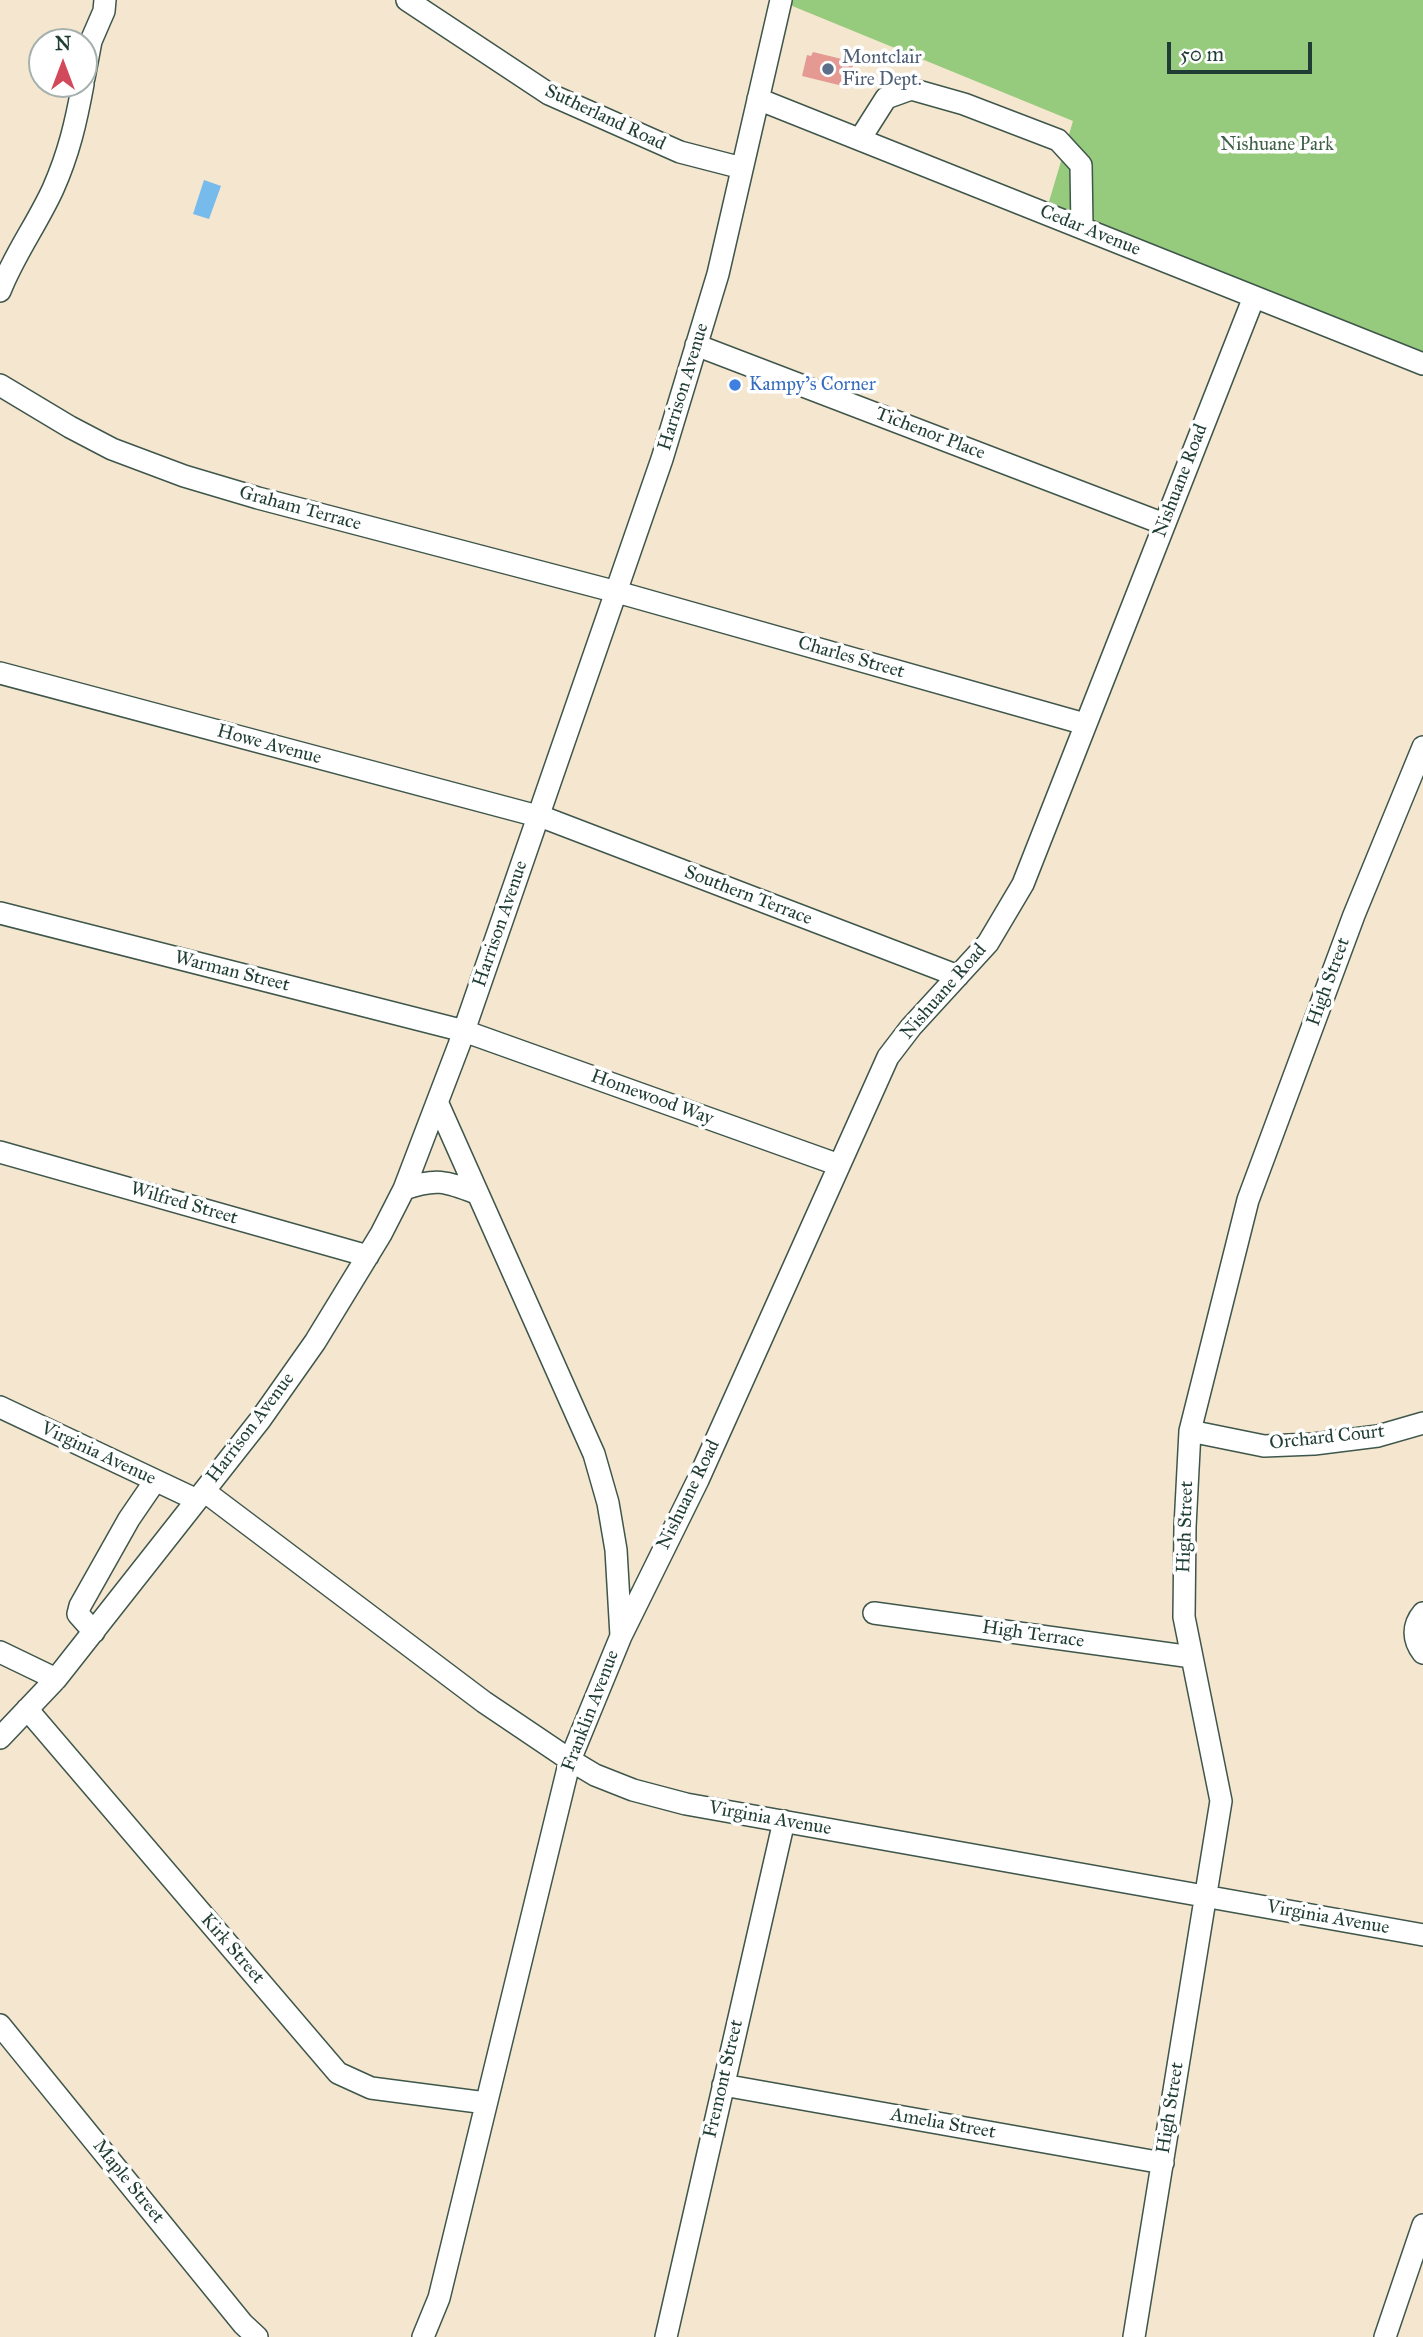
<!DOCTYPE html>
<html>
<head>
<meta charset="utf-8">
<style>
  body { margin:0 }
  #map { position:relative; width:1423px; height:2337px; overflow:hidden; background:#f4e6cf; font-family:"IM FELL Great Primer",serif }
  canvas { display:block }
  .north { position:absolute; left:28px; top:28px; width:70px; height:70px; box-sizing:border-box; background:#fff; border:2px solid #a5b1ae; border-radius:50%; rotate:0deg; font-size:19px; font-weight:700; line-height:28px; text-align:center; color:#1f3d34 }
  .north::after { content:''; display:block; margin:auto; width:24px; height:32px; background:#d1495b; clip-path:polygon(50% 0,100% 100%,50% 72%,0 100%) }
  .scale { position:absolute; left:1167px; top:42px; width:145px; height:32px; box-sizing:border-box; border:4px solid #1f3d34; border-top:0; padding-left:9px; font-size:21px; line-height:24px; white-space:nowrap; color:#1f3d34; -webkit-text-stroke:5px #fff; paint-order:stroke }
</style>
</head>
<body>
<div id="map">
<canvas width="1423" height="2337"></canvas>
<div class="north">N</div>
<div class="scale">50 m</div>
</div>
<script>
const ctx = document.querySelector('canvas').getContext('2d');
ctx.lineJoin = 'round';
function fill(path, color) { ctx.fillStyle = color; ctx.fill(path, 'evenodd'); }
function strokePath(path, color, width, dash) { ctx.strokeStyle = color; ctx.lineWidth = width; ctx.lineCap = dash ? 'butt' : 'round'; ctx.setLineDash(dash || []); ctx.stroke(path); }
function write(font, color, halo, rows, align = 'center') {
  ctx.font = font + ' "IM FELL Great Primer",serif'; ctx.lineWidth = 7; ctx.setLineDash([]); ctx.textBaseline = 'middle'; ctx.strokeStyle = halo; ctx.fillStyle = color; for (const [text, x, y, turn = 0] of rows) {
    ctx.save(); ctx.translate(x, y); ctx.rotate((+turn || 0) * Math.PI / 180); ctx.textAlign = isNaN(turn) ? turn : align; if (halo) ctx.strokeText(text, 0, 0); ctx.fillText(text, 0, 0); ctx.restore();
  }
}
fill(new Path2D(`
  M 786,0 L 1423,0 L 1423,361 L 1048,205 L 1073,121 L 785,3 Z`), '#96ca7c');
fill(new Path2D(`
  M 204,180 L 221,186 L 209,219 L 193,214 Z`), '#76bbec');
fill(new Path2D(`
  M 813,52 L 854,62 L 847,87 L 802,76 L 807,55 L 811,56 Z`), '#e49992');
const minor = new Path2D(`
  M 407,0 L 549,94 L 680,152 L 742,168
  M 84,78 L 91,41 L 104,11 L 105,0
  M 758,99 L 1423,364
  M 860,139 L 886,98 L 911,89 L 964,104 L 1058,140 L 1081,165 L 1082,228
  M 0,291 C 14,255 37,224 53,189 C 69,153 76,122 83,84
  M 696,345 L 1164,524
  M 0,385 L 70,427 L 112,449 L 184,476 L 258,498 L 617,592 L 1085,724
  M 0,673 L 545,818 L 958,976
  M 0,913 L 464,1031 L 839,1165
  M 0,1152 L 368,1256
  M 404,1189 C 436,1178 445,1181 476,1193
  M 0,1407 L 197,1500
  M 1190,1431 L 1264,1446 L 1314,1444 L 1378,1436 L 1423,1423
  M 204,1491 L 484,1702 L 570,1760 L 595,1775 L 633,1790 L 686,1804 L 1423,1935
  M 874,1613 L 1192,1657
  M 1423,1613 C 1412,1626 1413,1640 1423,1653
  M 94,1632 L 78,1614 L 80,1606 L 129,1519 L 155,1481
  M 621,1636 L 698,1480 L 888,1057 L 911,1027 L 988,943 L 1023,884 L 1254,297
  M 0,1652 L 56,1679
  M 27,1709 L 338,2073 L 371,2088 L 486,2103
  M 0,1738 L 56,1679 L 260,1420 L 315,1342 L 381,1234 L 404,1189 L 459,1045 L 662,459 L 718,274 L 781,0
  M 0,2025 L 243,2324 L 257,2337
  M 723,2085 L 1163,2163
  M 423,2337 L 439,2298 L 570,1760 L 621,1636 L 616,1550 L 608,1503 L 594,1454 L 438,1104
  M 666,2337 L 784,1821
  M 1134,2337 L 1221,1801 L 1184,1617 L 1185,1527 L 1190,1431 L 1248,1200 L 1354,915 L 1423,747
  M 1385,2337 L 1423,2225`);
strokePath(minor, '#3f564b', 24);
strokePath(minor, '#fff', 21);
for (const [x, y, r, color] of [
  [828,69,7,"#5c6f8a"],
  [735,385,7,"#3f7fe0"]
]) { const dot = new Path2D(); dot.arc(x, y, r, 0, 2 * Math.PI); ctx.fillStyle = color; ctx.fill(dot); strokePath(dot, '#fff', 2.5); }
write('19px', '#4e5e75', '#fff', [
  ["Montclair",842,58],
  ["Fire Dept.",842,80]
], 'left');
write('19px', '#1f3d34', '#fff', [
  ["Sutherland Road",605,118,25],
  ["Cedar Avenue",1090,231,22],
  ["Harrison Avenue",684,387,-73],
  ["Tichenor Place",930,434,21],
  ["Nishuane Road",1181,481,-69],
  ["Graham Terrace",300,509,15],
  ["Charles Street",851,658,16],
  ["Howe Avenue",269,745,15],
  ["Southern Terrace",748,896,21],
  ["Harrison Avenue",501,924,-71],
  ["Warman Street",232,972,14],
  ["High Street",1329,982,-70],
  ["Nishuane Road",944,992,-49],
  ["Homewood Way",652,1098,20],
  ["Wilfred Street",184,1204,16],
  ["Harrison Avenue",251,1428,-53],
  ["Orchard Court",1327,1438,-6],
  ["Virginia Avenue",98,1454,25],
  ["Nishuane Road",689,1495,-64],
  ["High Street",1186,1527,-88],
  ["High Terrace",1033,1635,8],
  ["Franklin Avenue",591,1711,-69],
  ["Virginia Avenue",770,1819,10],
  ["Virginia Avenue",1328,1918,10],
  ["Kirk Street",232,1949,49],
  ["Fremont Street",724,2079,-77],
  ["High Street",1171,2108,-81],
  ["Amelia Street",943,2124,10],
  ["Maple Street",128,2182,51]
]);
write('19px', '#3d6046', '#fff', [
  ["Nishuane Park",1277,145]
]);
write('19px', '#366cbe', '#fff', [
  ["Kampy's Corner",749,385]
], 'left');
</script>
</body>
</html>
